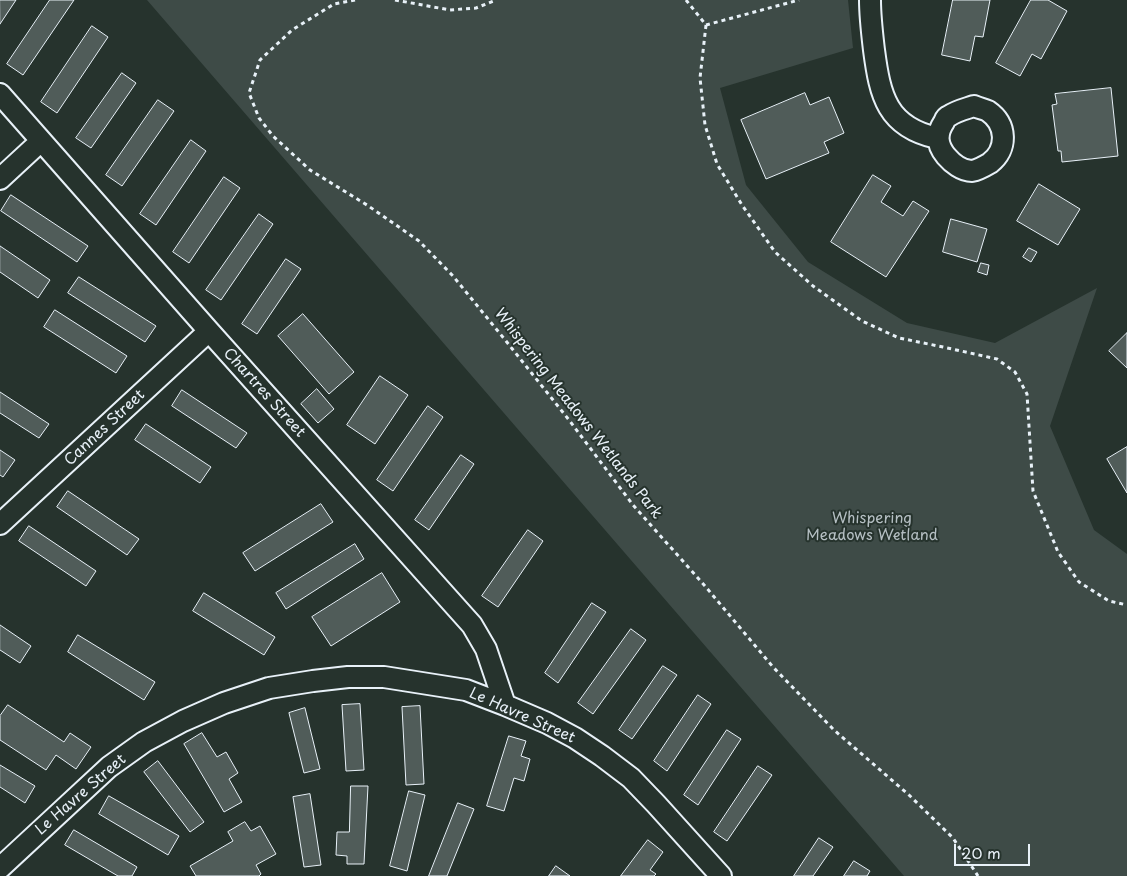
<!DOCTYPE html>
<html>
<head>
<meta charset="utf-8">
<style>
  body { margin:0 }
  #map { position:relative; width:1127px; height:876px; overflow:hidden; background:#26332d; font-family:"Playpen Sans",sans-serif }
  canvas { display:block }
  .scale { position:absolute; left:954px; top:844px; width:76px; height:22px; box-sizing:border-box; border:2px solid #e8f1f8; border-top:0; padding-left:6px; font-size:15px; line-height:18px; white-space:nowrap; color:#e8f1f8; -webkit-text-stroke:4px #26332d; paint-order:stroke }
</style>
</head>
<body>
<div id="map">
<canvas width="1127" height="876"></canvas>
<div class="scale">20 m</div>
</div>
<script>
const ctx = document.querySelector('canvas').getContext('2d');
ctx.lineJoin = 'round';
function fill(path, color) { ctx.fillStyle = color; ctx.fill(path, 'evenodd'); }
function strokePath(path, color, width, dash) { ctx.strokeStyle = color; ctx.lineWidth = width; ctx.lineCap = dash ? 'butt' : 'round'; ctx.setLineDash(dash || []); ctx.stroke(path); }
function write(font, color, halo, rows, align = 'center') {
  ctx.font = font + ' "Playpen Sans",sans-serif'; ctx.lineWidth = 4; ctx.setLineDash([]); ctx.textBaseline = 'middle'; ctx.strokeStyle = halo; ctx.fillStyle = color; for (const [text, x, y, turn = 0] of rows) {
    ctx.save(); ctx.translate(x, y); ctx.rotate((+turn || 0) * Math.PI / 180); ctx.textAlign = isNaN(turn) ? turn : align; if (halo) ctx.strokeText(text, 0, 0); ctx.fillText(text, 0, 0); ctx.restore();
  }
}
fill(new Path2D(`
  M 147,0 L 848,0 L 853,48 L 720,88 L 746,185 L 808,262 L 907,323 L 995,343 L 1097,288 L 1050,426 L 1094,530 L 1127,554 L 1127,876 L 904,876 Z`), '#3e4b47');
const building = new Path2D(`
  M 0,0 L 16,0 L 0,24 Z
  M 50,0 L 74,0 L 23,75 L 7,64 Z
  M 953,0 L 990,0 L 983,37 L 975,36 L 970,61 L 942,55 Z
  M 1031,0 L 1048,0 L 1067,11 L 1041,59 L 1032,54 L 1020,76 L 996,63 Z
  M 92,26 L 108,37 L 57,113 L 41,102 Z
  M 122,73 L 136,83 L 91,148 L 76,138 Z
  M 1111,88 L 1118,156 L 1062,162 L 1061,151 L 1058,151 L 1052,105 L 1057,104 L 1055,94 Z
  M 805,93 L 810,105 L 829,97 L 844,133 L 824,142 L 829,153 L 766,179 L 741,120 Z
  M 158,100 L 174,111 L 122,186 L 106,175 Z
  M 191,140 L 206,151 L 156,225 L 140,214 Z
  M 873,175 L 891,186 L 881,202 L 903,216 L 913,201 L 929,211 L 886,277 L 831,242 Z
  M 224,177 L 240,188 L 189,263 L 173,252 Z
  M 1039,184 L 1080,209 L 1058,245 L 1017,221 Z
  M 11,195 L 88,246 L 77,262 L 1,211 Z
  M 259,214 L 273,224 L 221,300 L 206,290 Z
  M 951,219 L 987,229 L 977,262 L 943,252 Z
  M 0,246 L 50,280 L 38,298 L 0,272 Z
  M 1029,248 L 1037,252 L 1031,262 L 1023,257 Z
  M 286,259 L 301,269 L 257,334 L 242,324 Z
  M 981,263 L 989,265 L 987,275 L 978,272 Z
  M 79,277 L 156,326 L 145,342 L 68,293 Z
  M 55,310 L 127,356 L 116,373 L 44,327 Z
  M 303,314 L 354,372 L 329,394 L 278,336 Z
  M 1127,333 L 1127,368 L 1109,351 Z
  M 380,376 L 408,395 L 375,444 L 347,425 Z
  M 317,389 L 334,409 L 318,423 L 301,404 Z
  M 182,390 L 247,433 L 236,448 L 172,406 Z
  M 0,392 L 49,424 L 39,438 L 0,413 Z
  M 428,406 L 443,417 L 393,491 L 377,480 Z
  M 146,424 L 211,467 L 200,483 L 135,440 Z
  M 1127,447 L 1127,493 L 1107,459 Z
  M 0,450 L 15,460 L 3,477 L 0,475 Z
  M 461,455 L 474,464 L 429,530 L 415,520 Z
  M 68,491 L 139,539 L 127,555 L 57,507 Z
  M 321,504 L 333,522 L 255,571 L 243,553 Z
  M 29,526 L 96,571 L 86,586 L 19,541 Z
  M 528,530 L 543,541 L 498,607 L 482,596 Z
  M 355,544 L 364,559 L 286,609 L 276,593 Z
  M 382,573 L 400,602 L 331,646 L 312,617 Z
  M 204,593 L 275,637 L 264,655 L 193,611 Z
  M 592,603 L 606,612 L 558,683 L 545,673 Z
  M 0,625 L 31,646 L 20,663 L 0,650 Z
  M 631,629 L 646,640 L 593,714 L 578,703 Z
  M 78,635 L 155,682 L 144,700 L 68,652 Z
  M 663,666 L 677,675 L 632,739 L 619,730 Z
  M 698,695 L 711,704 L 667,771 L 654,761 Z
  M 360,704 L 364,770 L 346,771 L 342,705 Z
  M 8,705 L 64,742 L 70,733 L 91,747 L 76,769 L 56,755 L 46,770 L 0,740 L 0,716 Z
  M 420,706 L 424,784 L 406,785 L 402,707 Z
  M 305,708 L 320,769 L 304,773 L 289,713 Z
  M 727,730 L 741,739 L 698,805 L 684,795 Z
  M 202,733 L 217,757 L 226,752 L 238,773 L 229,779 L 242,802 L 224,812 L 184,744 Z
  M 509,736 L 526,741 L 521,756 L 530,759 L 524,781 L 514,778 L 504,811 L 487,806 Z
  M 158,761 L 204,822 L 190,832 L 144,772 Z
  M 0,765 L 35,786 L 25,803 L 0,787 Z
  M 758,766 L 772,775 L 727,841 L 714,832 Z
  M 351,786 L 368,786 L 364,864 L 347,864 L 347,856 L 336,855 L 337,832 L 349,832 Z
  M 409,791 L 425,795 L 407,871 L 390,866 Z
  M 310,794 L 321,865 L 304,867 L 293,797 Z
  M 109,796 L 179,836 L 168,855 L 99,814 Z
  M 458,803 L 474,809 L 447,876 L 429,876 Z
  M 245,822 L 251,831 L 260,826 L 276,854 L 256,865 L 261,874 L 259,876 L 196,876 L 190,866 L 233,841 L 228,832 Z
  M 74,830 L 137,867 L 132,876 L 118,876 L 65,845 Z
  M 819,838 L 833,847 L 813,876 L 794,876 Z
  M 648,840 L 663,852 L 650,870 L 656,874 L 654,876 L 621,876 Z
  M 854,861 L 870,871 L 867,876 L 844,876 Z
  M 556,866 L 570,876 L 549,876 Z`);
fill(building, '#505c59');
strokePath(building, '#e8f1f8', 1);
const minor = new Path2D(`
  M 870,0 C 870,17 872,33 874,50 C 880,96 887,127 937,138
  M 0,94 L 209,331 L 472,625 L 486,649 L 505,705
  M 974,106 C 978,108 984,109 988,111 C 1007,124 1008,149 990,163 C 985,166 978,170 972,171 C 962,171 952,163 946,156 C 937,145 936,134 944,122 C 945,119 946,117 949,116 C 956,111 965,109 974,106 Z
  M 0,179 L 41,141
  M 0,524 L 209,331
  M 0,868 L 109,767 L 144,742 L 183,721 L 224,703 L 269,688 L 313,681 L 348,677 L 384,677 L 466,690 L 505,705 L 547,723 L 575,738 L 602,756 L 631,778 L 656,804 L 721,876`);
strokePath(minor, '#e8f1f8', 24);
strokePath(new Path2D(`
  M 355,0 L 334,4 L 292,30 L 260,60 L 249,93 L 259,118 L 273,136 L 310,170 L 367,205 L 419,241 L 453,276 L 506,341 L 569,420 L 633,505 L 705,586 L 773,667 L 834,730 L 909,795 L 953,838 L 978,876
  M 395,0 L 450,10 L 476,8 L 496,0
  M 686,0 L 706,25 L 700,78 L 705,125 L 717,164 L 742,205 L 775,252 L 813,286 L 862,321 L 899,338 L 943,347 L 997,359 L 1015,372 L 1027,394 L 1033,491 L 1058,552 L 1079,582 L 1109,601 L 1127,605
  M 706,25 L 799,0`), '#e8f1f8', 3, [4, 4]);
strokePath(minor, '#26332d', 20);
write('15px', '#e8f1f8', '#26332d', [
  ["Chartres Street",264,393,48],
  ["Whispering Meadows Wetlands Park",578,414,52],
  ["Cannes Street",105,428,-43],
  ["Le Havre Street",522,716,24],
  ["Le Havre Street",81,795,-41]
]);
write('15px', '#b5bfc3', '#26332d', [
  ["Whispering",872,519],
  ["Meadows Wetland",872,536]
]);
</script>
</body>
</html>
